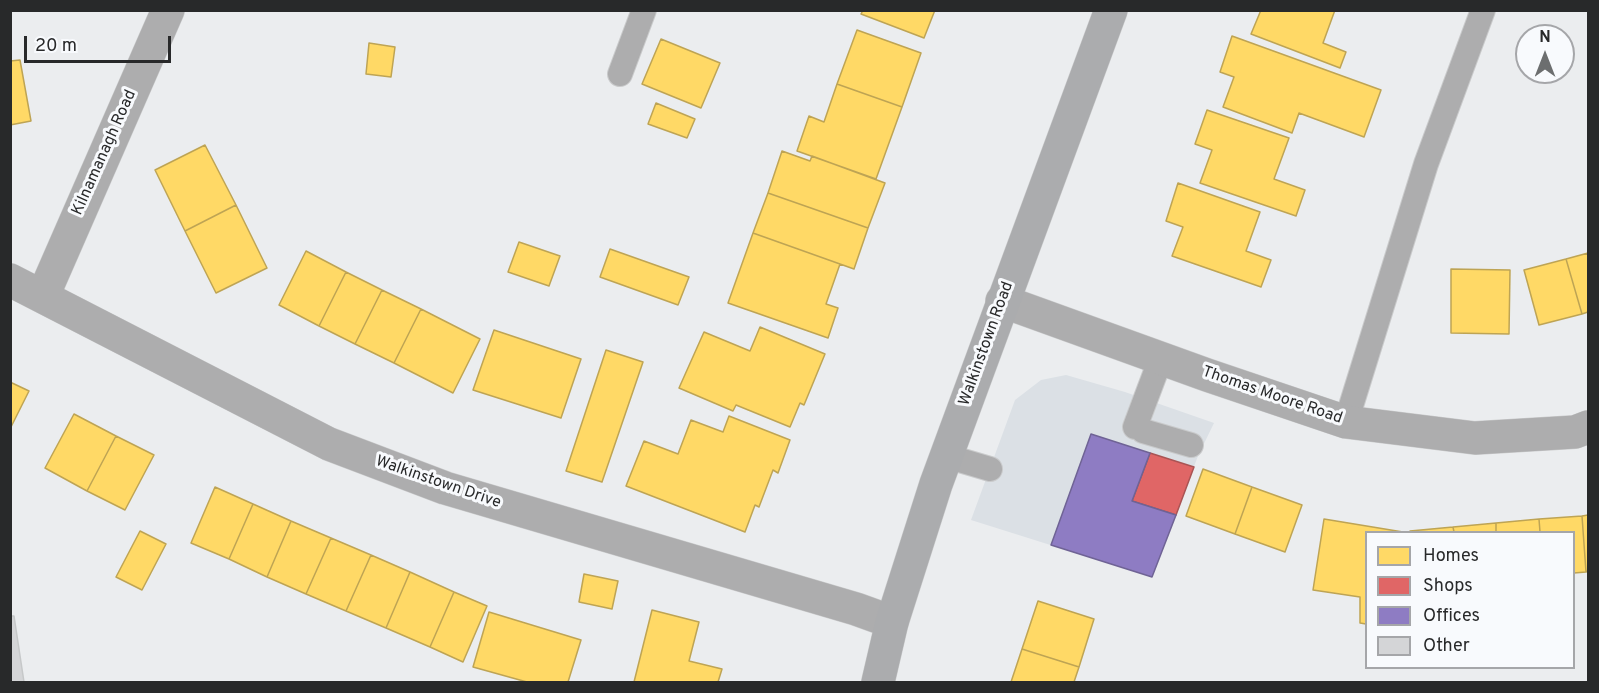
<!DOCTYPE html>
<html>
<head>
<meta charset="utf-8">
<style>
  body { margin:0 }
  #map { position:relative; width:1599px; height:693px; overflow:hidden; background:#ebedef; font-family:Overpass,sans-serif }
  canvas { display:block }
  .frame { position:absolute; inset:0; border:12px solid #28292a; pointer-events:none }
  .legend { position:absolute; left:1365px; top:531px; width:210px; height:138px; box-sizing:border-box; background:#f8fafd; border:2px solid #a5a6a9; margin:0; padding:8px 10px; list-style:none; font-size:18px; color:#28292a }
  .legend li { display:flex; align-items:center; gap:12px; height:30px }
  .legend b { width:30px; border:2px solid #a5a6a9 }
  .north { position:absolute; left:1515px; top:24px; width:60px; height:60px; box-sizing:border-box; background:#f8fafd; border:2px solid #a5a6a9; border-radius:50%; rotate:0deg; font-size:16px; font-weight:700; line-height:24px; text-align:center; color:#28292a }
  .north::after { content:''; display:block; margin:auto; width:21px; height:27px; background:#6c6e6f; clip-path:polygon(50% 0,100% 100%,50% 72%,0 100%) }
  .scale { position:absolute; left:24px; top:36px; width:147px; height:27px; box-sizing:border-box; border:3px solid #28292a; border-top:0; padding-left:8px; font-size:18px; line-height:21px; white-space:nowrap; color:#28292a; -webkit-text-stroke:4px #f8fafd; paint-order:stroke }
</style>
</head>
<body>
<div id="map">
<canvas width="1599" height="693"></canvas>
<div class="frame"></div>
<ul class="legend">
<li><b style="height:16px;background:#ffd966"></b>Homes</li>
<li><b style="height:16px;background:#e06666"></b>Shops</li>
<li><b style="height:16px;background:#8e7cc3"></b>Offices</li>
<li><b style="height:16px;background:#d4d5d7"></b>Other</li>
</ul>
<div class="north">N</div>
<div class="scale">20 m</div>
</div>
<script>
const ctx = document.querySelector('canvas').getContext('2d');
ctx.lineJoin = 'round';
function fill(path, color) { ctx.fillStyle = color; ctx.fill(path, 'evenodd'); }
function strokePath(path, color, width, dash) { ctx.strokeStyle = color; ctx.lineWidth = width; ctx.lineCap = dash ? 'butt' : 'round'; ctx.setLineDash(dash || []); ctx.stroke(path); }
function write(font, color, halo, rows, align = 'center') {
  ctx.font = font + ' Overpass,sans-serif'; ctx.lineWidth = 6; ctx.setLineDash([]); ctx.textBaseline = 'middle'; ctx.strokeStyle = halo; ctx.fillStyle = color; for (const [text, x, y, turn = 0] of rows) {
    ctx.save(); ctx.translate(x, y); ctx.rotate((+turn || 0) * Math.PI / 180); ctx.textAlign = isNaN(turn) ? turn : align; if (halo) ctx.strokeText(text, 0, 0); ctx.fillText(text, 0, 0); ctx.restore();
  }
}
fill(new Path2D(`
  M 1066,375 L 1125,392 L 1214,423 L 1198,456 L 1152,577 L 971,520 L 1015,400 L 1041,380 Z`), '#dbe0e5');
const homes = new Path2D(`
  M 863,10 L 935,10 L 924,38 L 861,14 Z
  M 1261,10 L 1335,10 L 1323,43 L 1346,52 L 1340,68 L 1251,34 Z
  M 857,30 L 921,53 L 902,107 L 837,84 Z
  M 1232,36 L 1381,90 L 1364,137 L 1299,113 L 1292,133 L 1223,107 L 1234,77 L 1220,72 Z
  M 661,39 L 720,63 L 701,108 L 642,84 Z
  M 369,43 L 395,47 L 391,77 L 366,74 Z
  M 20,60 L 31,121 L 10,125 L 10,61 Z
  M 837,84 L 902,107 L 876,179 L 797,151 L 809,116 L 824,122 Z
  M 656,103 L 695,119 L 687,138 L 648,124 Z
  M 1207,110 L 1289,138 L 1274,179 L 1305,190 L 1296,216 L 1200,183 L 1212,150 L 1195,144 Z
  M 205,145 L 236,205 L 185,231 L 155,170 Z
  M 782,151 L 810,161 L 812,156 L 885,183 L 868,228 L 768,193 Z
  M 1178,183 L 1260,212 L 1246,251 L 1271,260 L 1261,287 L 1172,256 L 1183,227 L 1166,221 Z
  M 768,193 L 868,228 L 854,269 L 753,233 Z
  M 236,205 L 267,268 L 216,293 L 185,231 Z
  M 753,233 L 840,264 L 826,304 L 838,308 L 828,338 L 728,303 Z
  M 519,242 L 560,256 L 549,286 L 508,272 Z
  M 610,249 L 689,277 L 678,305 L 600,277 Z
  M 306,251 L 346,272 L 319,326 L 279,305 Z
  M 1588,253 L 1588,312 L 1582,314 L 1566,259 Z
  M 1566,259 L 1582,314 L 1539,325 L 1524,270 Z
  M 1451,269 L 1510,270 L 1509,334 L 1451,333 Z
  M 346,272 L 382,290 L 355,344 L 319,326 Z
  M 382,290 L 421,309 L 394,363 L 355,344 Z
  M 421,309 L 480,339 L 453,393 L 394,363 Z
  M 760,327 L 825,354 L 804,405 L 800,403 L 790,427 L 736,405 L 733,411 L 679,388 L 704,332 L 750,351 Z
  M 494,330 L 581,359 L 561,418 L 473,390 Z
  M 606,350 L 643,362 L 602,482 L 566,471 Z
  M 10,382 L 29,391 L 10,429 Z
  M 74,414 L 116,436 L 87,491 L 45,468 Z
  M 729,416 L 790,440 L 778,473 L 773,470 L 759,507 L 755,505 L 745,532 L 626,486 L 644,441 L 678,454 L 691,420 L 723,432 Z
  M 116,436 L 154,455 L 125,510 L 87,491 Z
  M 1203,469 L 1252,487 L 1235,534 L 1186,516 Z
  M 215,487 L 253,504 L 229,559 L 191,543 Z
  M 1252,487 L 1302,505 L 1285,552 L 1235,534 Z
  M 253,504 L 291,521 L 267,577 L 229,559 Z
  M 1588,515 L 1588,571 L 1586,572 L 1582,516 Z
  M 1582,516 L 1586,572 L 1574,573 L 1574,532 L 1540,532 L 1539,519 Z
  M 1324,519 L 1403,532 L 1366,532 L 1366,624 L 1360,623 L 1360,597 L 1313,590 Z
  M 1539,519 L 1540,532 L 1496,532 L 1496,523 Z
  M 291,521 L 331,538 L 306,594 L 267,577 Z
  M 1496,523 L 1496,532 L 1454,532 L 1453,527 Z
  M 1453,527 L 1454,532 L 1410,532 L 1410,531 Z
  M 140,531 L 166,544 L 142,590 L 116,577 Z
  M 331,538 L 371,555 L 346,611 L 306,594 Z
  M 371,555 L 410,572 L 386,628 L 346,611 Z
  M 410,572 L 454,592 L 430,647 L 386,628 Z
  M 584,574 L 618,581 L 612,609 L 579,602 Z
  M 454,592 L 487,606 L 463,662 L 430,647 Z
  M 1038,601 L 1094,619 L 1079,667 L 1022,649 Z
  M 652,610 L 699,622 L 689,661 L 722,669 L 718,682 L 634,682 Z
  M 489,612 L 581,640 L 568,682 L 527,682 L 473,667 Z
  M 1022,649 L 1079,667 L 1074,682 L 1011,682 Z`);
fill(homes, '#ffd966');
strokePath(homes, '#bea454', 1.5);
const shops = new Path2D(`
  M 1150,453 L 1194,467 L 1176,515 L 1132,501 Z`);
fill(shops, '#e06666');
strokePath(shops, '#a95454', 1.5);
const offices = new Path2D(`
  M 1091,434 L 1150,453 L 1132,501 L 1176,515 L 1152,577 L 1051,545 Z`);
fill(offices, '#8e7cc3');
strokePath(offices, '#6f6395', 1.5);
const building = new Path2D(`
  M 10,616 L 14,616 L 24,682 L 10,682 Z`);
fill(building, '#d4d5d7');
strokePath(building, '#c6c8c9', 1.5);
const lane = new Path2D(`
  M 620,74 L 644,10
  M 1346,422 L 1426,164 L 1483,10
  M 1135,427 L 1161,358
  M 1143,431 L 1191,445
  M 946,456 L 990,469`);
const street = new Path2D(`
  M 10,280 L 329,444 L 445,488 L 856,609 L 892,622
  M 43,296 L 168,10
  M 1002,301 L 1207,375 L 1346,422 L 1475,438 L 1575,432 L 1588,427`);
const secondary = new Path2D(`
  M 878,682 L 892,622 L 936,484 L 1111,10`);
strokePath(lane, '#c9cacb', 26);
strokePath(street, '#c9cacb', 34);
strokePath(secondary, '#c9cacb', 34);
strokePath(lane, '#adadae', 24);
strokePath(street, '#adadae', 33);
strokePath(secondary, '#abacae', 33);
write('16px', '#28292a', '#f8fafd', [
  ["Kilnamanagh Road",105,153,-66],
  ["Walkinstown Road",987,344,-70],
  ["Thomas Moore Road",1272,396,19],
  ["Walkinstown Drive",438,483,19]
]);
</script>
</body>
</html>
